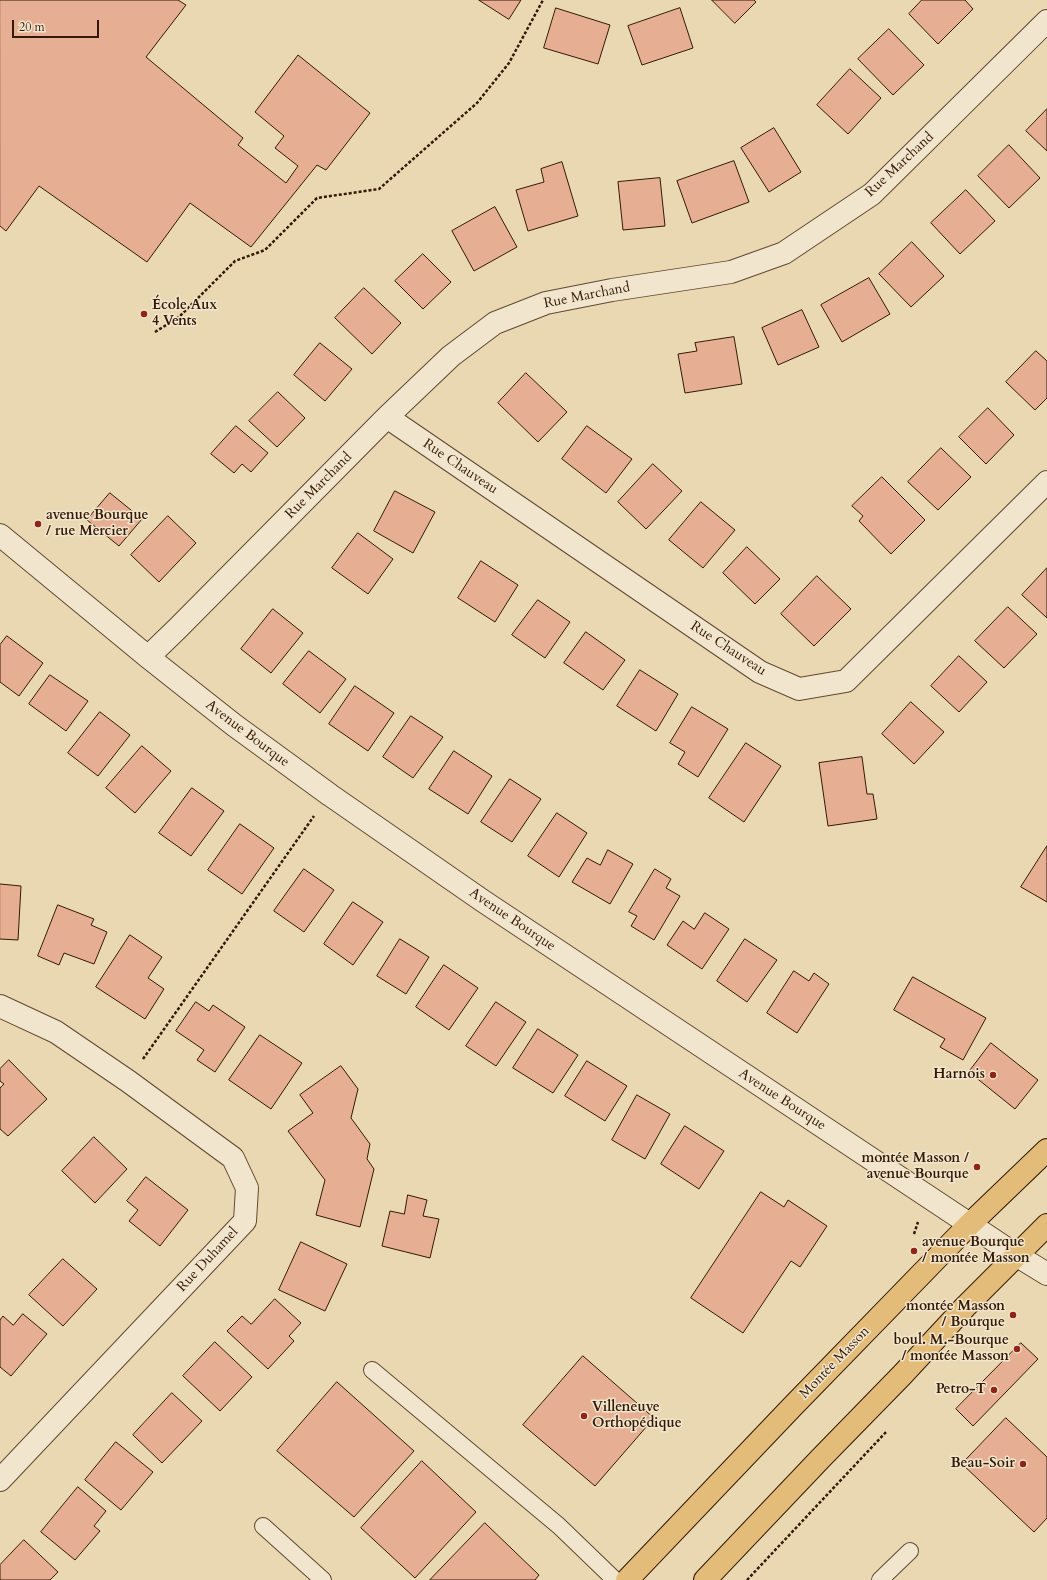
<!DOCTYPE html>
<html>
<head>
<meta charset="utf-8">
<style>
  body { margin:0 }
  #map { position:relative; width:1047px; height:1580px; overflow:hidden; background:#e9d8b2; font-family:Cardo,serif }
  canvas { display:block }
  .scale { position:absolute; left:12px; top:20px; width:87px; height:18px; box-sizing:border-box; border:2px solid #331904; border-top:0; padding-left:5px; font-size:12px; line-height:14px; white-space:nowrap; color:#331904; -webkit-text-stroke:3px #f1e6cd; paint-order:stroke }
</style>
</head>
<body>
<div id="map">
<canvas width="1047" height="1580"></canvas>
<div class="scale">20 m</div>
</div>
<script>
const ctx = document.querySelector('canvas').getContext('2d');
ctx.lineJoin = 'round';
function fill(path, color) { ctx.fillStyle = color; ctx.fill(path, 'evenodd'); }
function strokePath(path, color, width, dash) { ctx.strokeStyle = color; ctx.lineWidth = width; ctx.lineCap = dash ? 'butt' : 'round'; ctx.setLineDash(dash || []); ctx.stroke(path); }
function write(font, color, halo, rows, align = 'center') {
  ctx.font = font + ' Cardo,serif'; ctx.lineWidth = 3; ctx.setLineDash([]); ctx.textBaseline = 'middle'; ctx.strokeStyle = halo; ctx.fillStyle = color; for (const [text, x, y, turn = 0] of rows) {
    ctx.save(); ctx.translate(x, y); ctx.rotate((+turn || 0) * Math.PI / 180); ctx.textAlign = isNaN(turn) ? turn : align; if (halo) ctx.strokeText(text, 0, 0); ctx.fillText(text, 0, 0); ctx.restore();
  }
}
const building = new Path2D(`
  M 0,0 L 178,0 L 186,5 L 146,57 L 243,138 L 238,145 L 286,183 L 298,166 L 275,148 L 284,136 L 255,112 L 298,55 L 370,113 L 326,170 L 317,165 L 251,247 L 190,203 L 147,262 L 39,186 L 6,231 L 0,226 Z
  M 479,0 L 521,0 L 509,19 Z
  M 712,0 L 754,0 L 756,2 L 735,23 Z
  M 922,0 L 965,0 L 973,9 L 938,44 L 909,14 Z
  M 556,8 L 610,25 L 598,64 L 544,48 Z
  M 680,8 L 693,48 L 642,65 L 628,26 Z
  M 889,29 L 924,65 L 893,95 L 858,59 Z
  M 850,69 L 881,98 L 848,134 L 817,105 Z
  M 1047,109 L 1047,151 L 1026,131 Z
  M 774,128 L 801,172 L 769,192 L 741,148 Z
  M 1009,145 L 1040,178 L 1009,208 L 978,176 Z
  M 734,161 L 749,202 L 692,223 L 677,181 Z
  M 562,162 L 578,216 L 528,231 L 516,190 L 544,182 L 541,169 Z
  M 660,178 L 665,226 L 623,230 L 618,182 Z
  M 966,190 L 995,221 L 960,254 L 931,223 Z
  M 495,207 L 517,247 L 474,271 L 452,231 Z
  M 912,242 L 944,276 L 911,307 L 879,274 Z
  M 423,254 L 451,282 L 423,309 L 395,281 Z
  M 869,278 L 890,314 L 842,342 L 821,305 Z
  M 364,288 L 401,323 L 372,354 L 335,318 Z
  M 802,310 L 819,347 L 778,365 L 762,328 Z
  M 734,337 L 742,384 L 685,393 L 678,354 L 697,351 L 695,343 Z
  M 320,343 L 352,369 L 325,401 L 294,375 Z
  M 1036,351 L 1047,361 L 1047,398 L 1035,410 L 1006,382 Z
  M 526,373 L 567,412 L 538,442 L 498,403 Z
  M 278,392 L 305,418 L 277,447 L 249,421 Z
  M 988,408 L 1014,435 L 986,464 L 959,437 Z
  M 236,426 L 268,453 L 251,472 L 242,464 L 234,473 L 211,454 Z
  M 587,426 L 632,459 L 606,493 L 562,459 Z
  M 941,448 L 971,477 L 938,510 L 908,482 Z
  M 653,464 L 682,491 L 646,529 L 618,502 Z
  M 882,477 L 925,520 L 891,554 L 859,521 L 863,516 L 852,506 Z
  M 395,491 L 435,512 L 413,553 L 374,531 Z
  M 110,493 L 142,519 L 119,546 L 87,520 Z
  M 701,502 L 735,530 L 703,568 L 669,540 Z
  M 168,516 L 196,543 L 159,582 L 131,555 Z
  M 358,533 L 393,559 L 368,594 L 332,568 Z
  M 747,547 L 780,579 L 755,604 L 723,573 Z
  M 481,561 L 518,585 L 495,622 L 458,598 Z
  M 1047,568 L 1047,618 L 1022,595 Z
  M 817,576 L 851,609 L 814,646 L 781,614 Z
  M 538,600 L 570,622 L 545,658 L 512,635 Z
  M 1008,607 L 1037,634 L 1004,668 L 975,641 Z
  M 273,609 L 303,633 L 271,673 L 241,649 Z
  M 586,632 L 625,660 L 603,690 L 564,663 Z
  M 7,636 L 43,663 L 19,696 L 0,682 L 0,645 Z
  M 309,651 L 346,679 L 320,713 L 283,684 Z
  M 959,656 L 987,682 L 959,712 L 931,686 Z
  M 640,670 L 678,694 L 656,731 L 617,706 Z
  M 50,675 L 88,701 L 66,731 L 29,704 Z
  M 355,686 L 394,713 L 368,751 L 329,724 Z
  M 911,702 L 944,732 L 914,764 L 882,734 Z
  M 692,707 L 728,729 L 698,777 L 678,764 L 685,752 L 670,743 Z
  M 100,712 L 130,735 L 98,776 L 68,753 Z
  M 411,716 L 443,737 L 413,778 L 383,757 Z
  M 746,743 L 781,766 L 744,822 L 709,798 Z
  M 142,746 L 171,771 L 135,813 L 106,788 Z
  M 454,751 L 492,776 L 468,814 L 429,789 Z
  M 862,757 L 867,794 L 873,794 L 877,819 L 828,826 L 819,763 Z
  M 510,779 L 541,799 L 512,842 L 481,822 Z
  M 192,788 L 224,811 L 191,856 L 159,833 Z
  M 557,813 L 587,833 L 559,877 L 528,856 Z
  M 240,824 L 274,848 L 242,894 L 208,870 Z
  M 1047,846 L 1047,902 L 1021,887 Z
  M 608,850 L 633,864 L 610,904 L 572,882 L 587,858 L 600,865 Z
  M 304,869 L 334,890 L 304,932 L 274,911 Z
  M 655,869 L 671,879 L 666,888 L 680,896 L 654,940 L 631,926 L 637,916 L 629,912 Z
  M 0,884 L 21,886 L 18,940 L 0,939 Z
  M 353,902 L 383,922 L 353,965 L 324,944 Z
  M 58,905 L 94,919 L 91,925 L 107,932 L 94,964 L 64,953 L 59,965 L 38,956 Z
  M 705,913 L 729,929 L 702,969 L 667,945 L 683,921 L 694,929 Z
  M 130,935 L 162,957 L 148,978 L 164,989 L 145,1019 L 96,987 Z
  M 400,939 L 429,957 L 406,994 L 377,976 Z
  M 745,939 L 777,960 L 747,1002 L 717,981 Z
  M 444,965 L 478,988 L 449,1030 L 416,1007 Z
  M 794,971 L 809,981 L 814,973 L 829,984 L 797,1033 L 767,1013 Z
  M 913,977 L 986,1018 L 963,1060 L 940,1047 L 945,1039 L 894,1010 Z
  M 196,1002 L 209,1011 L 213,1005 L 245,1027 L 215,1072 L 197,1060 L 204,1050 L 176,1031 Z
  M 496,1002 L 526,1022 L 496,1066 L 466,1046 Z
  M 538,1029 L 578,1055 L 553,1093 L 513,1068 Z
  M 260,1035 L 302,1063 L 271,1109 L 229,1080 Z
  M 991,1043 L 1038,1080 L 1015,1109 L 969,1072 Z
  M 9,1060 L 47,1099 L 8,1136 L 0,1129 L 0,1088 L 4,1084 L 0,1081 L 0,1069 Z
  M 587,1061 L 627,1086 L 605,1121 L 565,1096 Z
  M 341,1066 L 358,1089 L 351,1118 L 370,1144 L 367,1159 L 374,1169 L 360,1227 L 316,1215 L 325,1180 L 288,1131 L 313,1113 L 300,1095 Z
  M 637,1095 L 670,1114 L 645,1159 L 612,1140 Z
  M 685,1126 L 724,1151 L 699,1189 L 661,1164 Z
  M 94,1137 L 127,1169 L 95,1203 L 62,1171 Z
  M 146,1177 L 188,1210 L 160,1246 L 129,1221 L 138,1210 L 127,1201 Z
  M 761,1192 L 784,1207 L 788,1200 L 827,1226 L 800,1267 L 791,1261 L 743,1333 L 691,1298 Z
  M 408,1195 L 427,1200 L 423,1216 L 439,1219 L 430,1258 L 382,1246 L 390,1211 L 404,1214 Z
  M 301,1242 L 347,1264 L 325,1311 L 279,1290 Z
  M 63,1259 L 97,1289 L 63,1326 L 29,1295 Z
  M 275,1299 L 301,1323 L 289,1336 L 294,1341 L 268,1369 L 227,1331 L 242,1316 L 251,1324 Z
  M 23,1314 L 47,1334 L 11,1376 L 0,1367 L 0,1320 L 3,1316 L 13,1325 Z
  M 215,1342 L 252,1377 L 220,1411 L 183,1376 Z
  M 1021,1343 L 1038,1359 L 973,1426 L 956,1409 Z
  M 583,1356 L 654,1418 L 595,1486 L 523,1425 Z
  M 337,1382 L 414,1451 L 354,1517 L 277,1451 Z
  M 172,1393 L 202,1421 L 162,1463 L 133,1435 Z
  M 1006,1418 L 1047,1457 L 1047,1518 L 1034,1532 L 962,1464 Z
  M 116,1442 L 153,1472 L 121,1510 L 85,1480 Z
  M 422,1461 L 476,1512 L 415,1578 L 361,1528 Z
  M 78,1487 L 106,1511 L 94,1526 L 100,1531 L 75,1560 L 41,1532 Z
  M 485,1523 L 539,1575 L 535,1580 L 430,1580 Z
  M 24,1540 L 58,1572 L 50,1580 L 0,1580 L 0,1565 Z`);
fill(building, '#e6ae92');
strokePath(building, '#331904', 1);
const service = new Path2D(`
  M 372,1370 L 559,1526 L 615,1580
  M 263,1526 L 323,1580
  M 880,1580 L 910,1551`);
const minor = new Path2D(`
  M 387,417 L 760,672 L 799,689 L 846,681 L 1047,482
  M 0,535 L 148,657 L 234,725 L 330,795 L 483,901 L 1016,1255 L 1047,1274
  M 148,657 L 178,628 L 387,417 L 451,356 L 495,323 L 546,303 L 612,290 L 731,272 L 784,253 L 872,194 L 1047,21
  M 0,1006 L 56,1032 L 128,1081 L 233,1158 L 247,1188 L 245,1221 L 0,1480`);
const primary = new Path2D(`
  M 627,1580 L 792,1407 L 970,1224 L 1047,1150
  M 705,1580 L 821,1458 L 903,1374 L 965,1307 L 1047,1225`);
strokePath(service, '#604930', 18);
strokePath(minor, '#604930', 24);
strokePath(primary, '#331904', 24);
strokePath(new Path2D(`
  M 155,332 L 179,317 L 235,261 L 265,250 L 317,198 L 379,189 L 477,103 L 509,63 L 543,0
  M 143,1059 L 314,816
  M 914,1234 L 918,1222
  M 747,1580 L 887,1431`), '#331904', 2.5, [3, 2]);
strokePath(service, '#f1e6cd', 16);
strokePath(minor, '#f1e6cd', 22);
strokePath(primary, '#e4bc79', 22);
for (const [x, y, r, color] of [
  [144,314,4,"#8f2418"],
  [38,524,4,"#8f2418"],
  [993,1075,4,"#8f2418"],
  [977,1167,4,"#8f2418"],
  [914,1251,4,"#8f2418"],
  [1013,1315,4,"#8f2418"],
  [1017,1349,4,"#8f2418"],
  [994,1390,4,"#8f2418"],
  [584,1416,4,"#8f2418"],
  [1023,1464,4,"#8f2418"]
]) { const dot = new Path2D(); dot.arc(x, y, r, 0, 2 * Math.PI); ctx.fillStyle = color; ctx.fill(dot); strokePath(dot, '#f1e6cd', 1.5); }
write('14px', '#331904', '#f1e6cd', [
  ["Rue Marchand",900,165,-43],
  ["Rue Marchand",587,296,-11],
  ["Rue Chauveau",460,467,34],
  ["Rue Marchand",319,486,-45],
  ["Rue Chauveau",728,649,33],
  ["Avenue Bourque",247,734,37],
  ["Avenue Bourque",512,920,34],
  ["Avenue Bourque",782,1100,33],
  ["Rue Duhamel",208,1260,-47],
  ["Montée Masson",835,1363,-46]
]);
write('bold 14px', '#331904', '#f1e6cd', [
  ["École Aux",152,306,"left"],
  ["4 Vents",152,322,"left"],
  ["avenue Bourque",46,516,"left"],
  ["/ rue Mercier",46,532,"left"],
  ["Harnois",985,1075],
  ["montée Masson /",969,1159],
  ["avenue Bourque",969,1175],
  ["avenue Bourque",922,1243,"left"],
  ["/ montée Masson",922,1259,"left"],
  ["montée Masson",1005,1307],
  ["/ Bourque",1005,1323],
  ["boul. M.-Bourque",1009,1341],
  ["/ montée Masson",1009,1357],
  ["Petro-T",986,1390],
  ["Villeneuve",592,1408,"left"],
  ["Orthopédique",592,1424,"left"],
  ["Beau-Soir",1015,1464]
], 'right');
</script>
</body>
</html>
